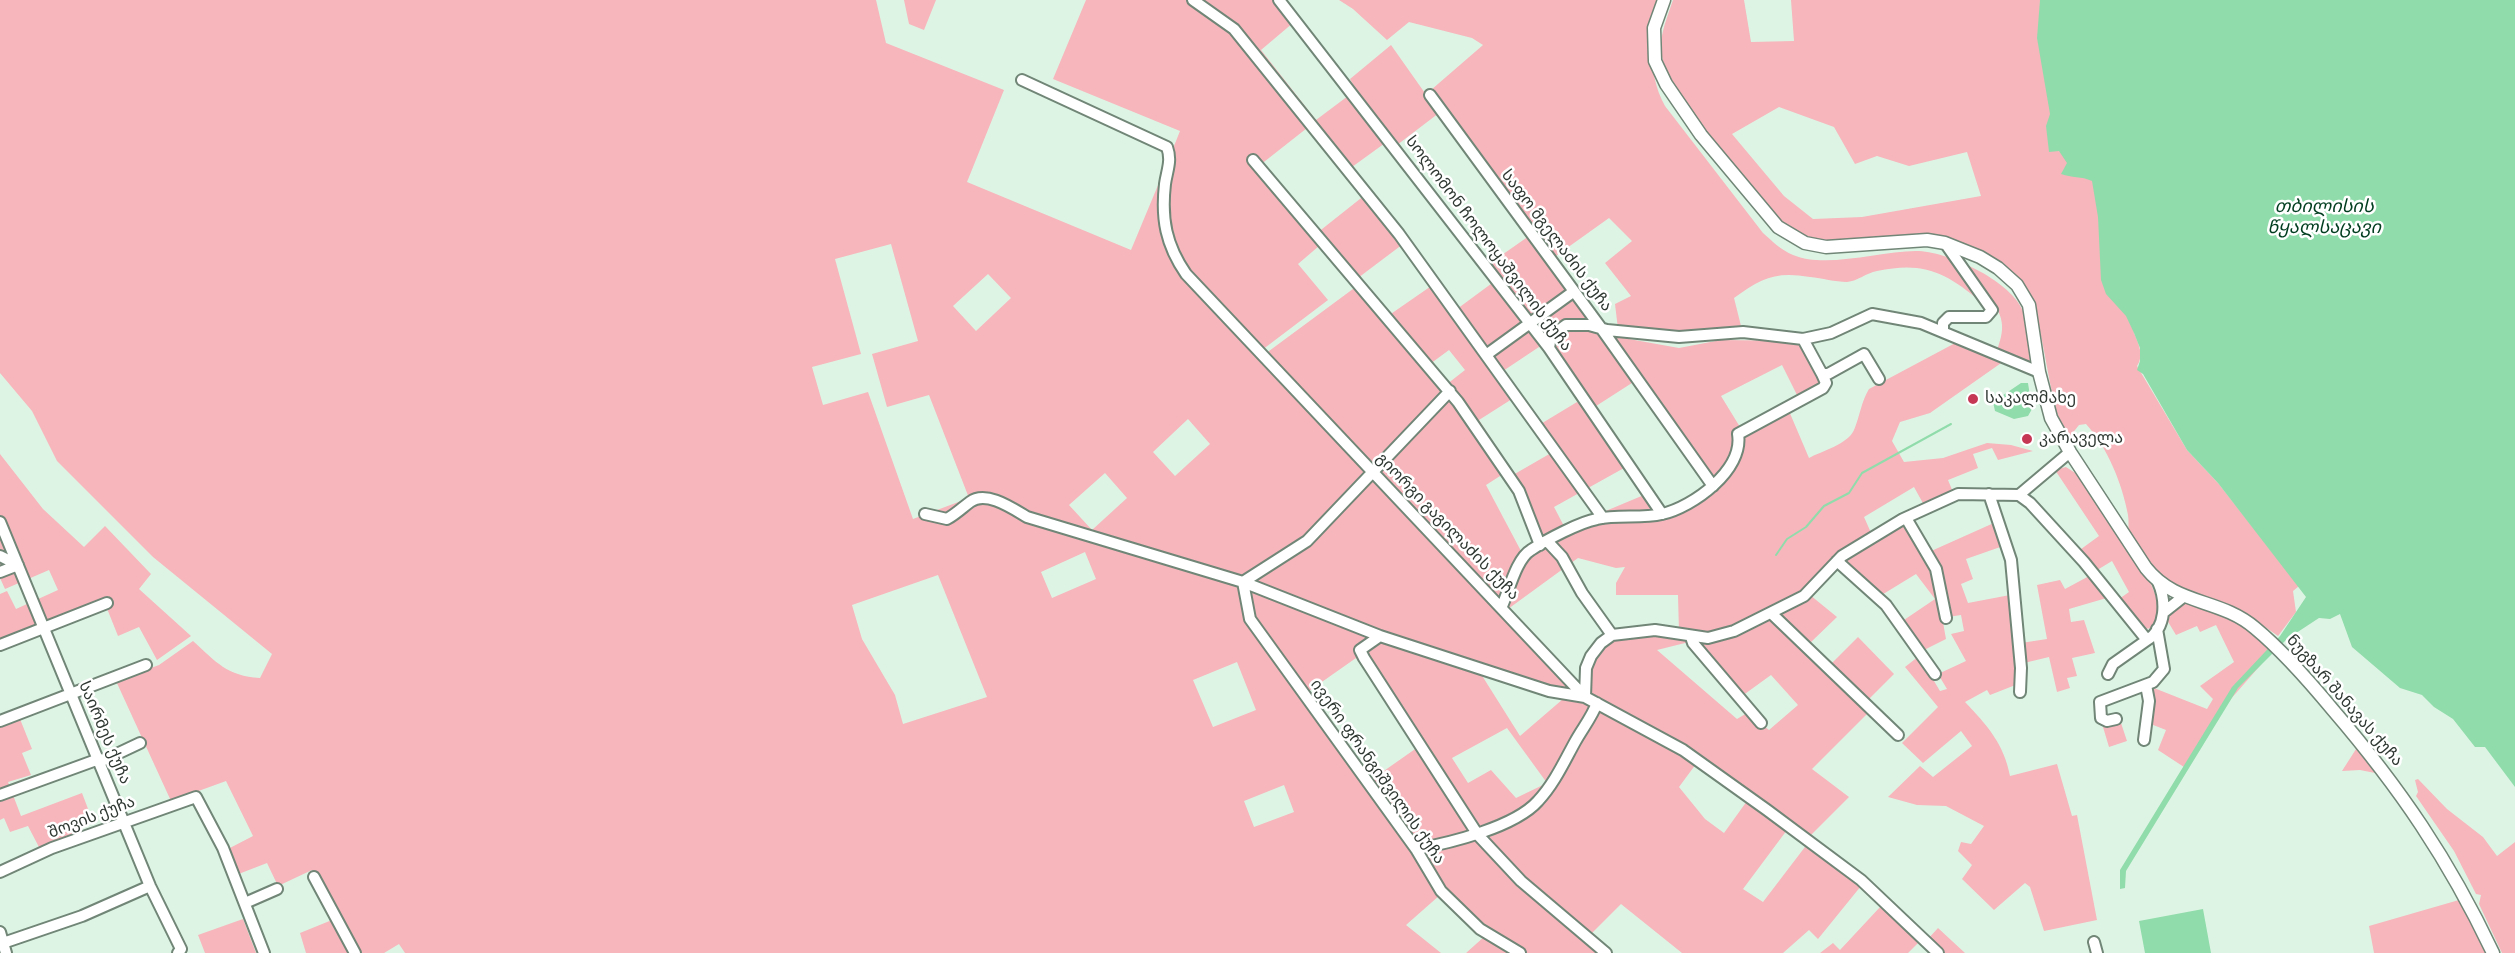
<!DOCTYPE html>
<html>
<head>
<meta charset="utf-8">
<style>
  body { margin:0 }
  canvas { display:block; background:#ddf4e4 }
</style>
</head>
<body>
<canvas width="2515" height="953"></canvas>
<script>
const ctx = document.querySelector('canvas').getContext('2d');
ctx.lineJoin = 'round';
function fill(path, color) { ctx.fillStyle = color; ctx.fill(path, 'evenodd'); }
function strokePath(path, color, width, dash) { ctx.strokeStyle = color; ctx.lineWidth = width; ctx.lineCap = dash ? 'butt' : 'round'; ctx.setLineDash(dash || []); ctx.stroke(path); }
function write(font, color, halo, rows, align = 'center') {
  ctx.font = font + ' "Titillium Web","Noto Sans Georgian",sans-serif'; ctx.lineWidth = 5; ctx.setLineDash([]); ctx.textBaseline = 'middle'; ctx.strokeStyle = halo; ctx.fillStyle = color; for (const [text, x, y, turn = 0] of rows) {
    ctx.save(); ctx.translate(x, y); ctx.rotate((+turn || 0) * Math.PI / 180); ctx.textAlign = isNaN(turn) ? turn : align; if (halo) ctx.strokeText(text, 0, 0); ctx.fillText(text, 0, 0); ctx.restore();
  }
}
fill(new Path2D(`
  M 0,0 L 876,0 L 886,43 L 1004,90 L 967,182 L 1131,250 L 1166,166 C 1160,202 1158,221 1170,256 L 1575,690 L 1573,700 C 1617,715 1656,738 1696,764 L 1679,787 L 1705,819 L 1724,833 L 1747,801 L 1787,830 L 1743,889 L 1763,902 L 1808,843 L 1861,886 L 1818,939 L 1809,930 L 1783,953 L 1682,953 L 1621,904 L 1584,941 L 1598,953 L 1466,953 L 1485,936 L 1469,926 L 1440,895 L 1406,925 L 1441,953 L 405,953 L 399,944 L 384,953 L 362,953 L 312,870 L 278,886 L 267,863 L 236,875 L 226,850 L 253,836 L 226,781 L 171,801 L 116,681 L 159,665 L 193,641 C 216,662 227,676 260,678 L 272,654 L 153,557 L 57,461 L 32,411 L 0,373 ZM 891,244 L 918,341 L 872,354 L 887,407 L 929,395 L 969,498 L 913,519 L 868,392 L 823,405 L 812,367 L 861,354 L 835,259 ZM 988,274 L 1011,298 L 976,331 L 953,306 ZM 1188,419 L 1210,444 L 1175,476 L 1153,452 ZM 1105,473 L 1127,498 L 1092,530 L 1069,505 ZM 1085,552 L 1096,579 L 1052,598 L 1041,572 ZM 938,575 L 987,697 L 903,724 L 895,695 L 862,639 L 852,605 ZM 1356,658 L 1418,747 L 1371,780 L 1309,691 ZM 1237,662 L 1256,710 L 1213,727 L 1193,680 ZM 1481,674 L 1563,699 L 1520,736 ZM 1507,728 L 1547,783 L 1516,798 L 1491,770 L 1468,783 L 1452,758 ZM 1284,785 L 1294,812 L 1254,827 L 1244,801 Z
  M 904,0 L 936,0 L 924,30 L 909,24 Z
  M 1086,0 L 1286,0 L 1300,17 L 1261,50 L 1316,120 L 1356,90 L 1350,79 L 1391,45 L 1439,113 L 1397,145 L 1392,138 L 1352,167 L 1316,121 L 1255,169 L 1312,237 L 1370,191 L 1407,241 L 1350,284 L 1319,246 L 1298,264 L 1328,300 L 1262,350 C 1226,311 1174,271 1167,215 C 1164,193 1180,171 1172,151 L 1180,131 L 1053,79 Z
  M 1339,0 L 1659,0 C 1654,40 1645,68 1665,106 L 1763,233 C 1772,241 1781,250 1793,255 C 1827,269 1879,251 1916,251 C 1947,251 2009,280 2022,309 C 2030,327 2031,348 2034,368 L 1996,353 C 2005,329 2005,319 1990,297 L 1981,302 C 1946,272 1923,261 1877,271 C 1866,273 1858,281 1847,282 C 1835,282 1822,278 1810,277 C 1776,271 1761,278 1734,298 L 1742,330 L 1677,335 L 1618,329 L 1615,304 L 1631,296 L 1605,263 L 1632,241 L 1609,218 L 1553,258 L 1431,90 L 1483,45 L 1472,38 L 1409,22 L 1387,40 L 1353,9 Z
  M 1673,0 L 1744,0 L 1751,42 L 1794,41 L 1791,0 L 2098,0 L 2134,333 C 2139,344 2144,356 2137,366 L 2187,450 L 2218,483 L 2299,586 L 2293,591 L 2296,612 L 2278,636 C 2261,624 2244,611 2224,603 C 2201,593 2177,593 2158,574 C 2149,565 2133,546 2129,533 C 2128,527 2129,521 2128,515 C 2122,484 2108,448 2086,424 L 2079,425 L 2067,440 C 2049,400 2048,358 2036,316 C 2023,272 1998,261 1958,247 C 1947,243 1935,236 1923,236 C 1889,233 1853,241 1818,241 L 1803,238 L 1783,225 C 1746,181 1665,107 1661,49 C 1660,34 1668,15 1673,0 ZM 1779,107 L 1834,127 L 1855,164 L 1877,156 L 1909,166 L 1967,152 L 1981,196 L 1862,217 L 1813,219 L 1784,196 L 1732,134 Z
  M 1529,236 L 1601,334 L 1679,348 L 1721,340 L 1802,341 L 1823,384 L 1798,397 L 1782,365 L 1721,396 L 1740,427 L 1786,404 L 1809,458 C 1822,451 1848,444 1854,430 C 1860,416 1861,402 1869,389 L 1959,341 L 2004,361 L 1930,413 L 1900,422 L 1892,441 L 1904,462 L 1943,458 L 1987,443 L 2011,445 L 2033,451 L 1998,460 L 1992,448 L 1973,454 L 1978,468 L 1948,480 L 1953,492 L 1924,505 L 1914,487 L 1864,517 L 1872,535 L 1831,560 L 1798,595 L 1736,627 L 1707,636 L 1679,632 L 1678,595 L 1616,595 L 1616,583 L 1625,567 L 1616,568 L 1578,558 L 1508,609 L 1265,354 L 1357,286 L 1385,318 L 1437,282 L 1457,309 L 1499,278 L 1489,264 ZM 1548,341 L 1593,408 L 1635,381 L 1708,484 L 1664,510 L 1654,512 L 1644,495 L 1565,528 L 1554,507 L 1624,468 L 1588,412 L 1577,402 L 1539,425 L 1558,449 L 1506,479 L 1535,543 L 1521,551 L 1486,485 L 1511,469 L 1479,420 L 1512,399 L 1497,375 ZM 1449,350 L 1465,370 L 1442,388 L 1426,367 Z
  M 0,454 L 43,509 L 84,547 L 105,526 L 151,574 L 139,589 L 191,636 L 157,660 L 139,627 L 118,636 L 104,601 L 0,642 L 0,594 L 7,591 L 16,609 L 58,590 L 49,570 L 5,589 L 0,578 Z
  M 2066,467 L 2086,480 L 2149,579 L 2159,604 L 2157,622 L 2152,628 L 2145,629 L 2119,599 L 2129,592 L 2112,561 L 2094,572 L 2077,552 L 2099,536 L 2055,470 Z
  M 1996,522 L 2006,545 L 1966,559 L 1973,579 L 1961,584 L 1968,603 L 2010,595 L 2018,684 L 1990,695 L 1987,690 L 1965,702 C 1987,725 2004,744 2010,776 L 2057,764 L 2072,816 L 2077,815 L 2097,920 L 2044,931 L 2030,887 L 2025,883 L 1994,910 L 1962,879 L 1972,865 L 1958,851 L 1961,842 L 1971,844 L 1984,826 L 1946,806 L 1917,805 L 1888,797 L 1920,766 L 1933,777 L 1972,746 L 1961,731 L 1923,763 L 1902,743 L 1938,707 L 1905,667 L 1919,656 L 1940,691 L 1947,689 L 1938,674 L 1966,661 L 1951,634 L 1964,631 L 1961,615 L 1948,617 L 1929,552 Z
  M 1904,523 L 1935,578 L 1946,639 L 1924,650 L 1901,622 L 1935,599 L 1916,574 L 1880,596 L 1844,563 L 1845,557 Z
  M 2091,575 L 2110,597 L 2069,609 L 2071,622 L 2084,620 L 2095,653 L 2072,658 L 2077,676 L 2067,678 L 2070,688 L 2057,692 L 2049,657 L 2024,663 L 2021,643 L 2047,639 L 2037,585 L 2060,580 L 2065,589 Z
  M 1810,595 L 1837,617 L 1809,644 L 1777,612 Z
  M 2185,601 L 2239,620 L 2272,652 L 2230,700 L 2187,769 L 2158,750 L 2166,730 L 2148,723 L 2154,688 L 2207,709 L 2213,699 L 2200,686 L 2234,662 L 2216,625 L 2200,632 L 2197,626 L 2176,635 L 2167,620 L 2176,605 Z
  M 1769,616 L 1869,712 L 1812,769 L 1849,797 L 1809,837 L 1587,695 C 1589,684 1588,666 1593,657 C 1610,624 1658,633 1688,638 L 1689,642 L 1657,650 L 1737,719 L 1747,713 L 1769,730 L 1798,705 L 1771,675 L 1742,696 L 1695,640 Z
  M 1858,637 L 1894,674 L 1866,702 L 1829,666 Z
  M 20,719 L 32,749 L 22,753 L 31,775 L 8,782 L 21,816 L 82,793 L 90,814 L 75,819 L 80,834 L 40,849 L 28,826 L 10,832 L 4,818 L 0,820 L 0,727 Z
  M 2121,723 L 2127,741 L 2109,747 L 2103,727 Z
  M 2358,746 L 2375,773 L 2360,770 L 2342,771 Z
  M 2418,779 L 2447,809 L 2483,837 L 2497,856 L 2515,842 L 2515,953 L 2502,953 L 2479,904 L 2481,895 L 2476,894 L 2454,851 L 2416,796 L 2418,792 L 2415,780 Z
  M 2459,900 L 2486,953 L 2374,953 L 2369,926 Z
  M 1881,906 L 1920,941 L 1908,953 L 1820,953 L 1833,943 L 1840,950 Z
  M 243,919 L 256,953 L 205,953 L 198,935 Z
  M 332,920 L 351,953 L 306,953 L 300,933 Z
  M 1938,928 L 1965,953 L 1942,953 L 1927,940 Z`), '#f7b6bc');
fill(new Path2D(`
  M 2040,0 L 2515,0 L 2515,787 L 2485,747 L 2475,747 L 2453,719 L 2434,707 L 2422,695 L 2400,688 L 2352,647 L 2340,614 L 2330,619 L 2319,618 L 2287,639 L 2238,688 L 2126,871 L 2125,888 L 2120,889 L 2120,870 L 2232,687 L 2280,636 L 2306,597 L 2218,483 L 2187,450 L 2143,374 L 2137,370 L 2140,361 L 2140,348 L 2134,333 L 2126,316 L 2106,294 L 2101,280 L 2098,217 L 2092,181 C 2081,176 2072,178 2061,174 L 2067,163 L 2059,151 L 2049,152 L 2046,126 L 2050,114 L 2037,38 Z
  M 2021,383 L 2028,383 L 2032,409 L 2028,416 L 2014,419 L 1995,411 L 1993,402 Z
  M 2203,909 L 2211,953 L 2145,953 L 2139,921 Z`), '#91dcab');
strokePath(new Path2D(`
  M 1776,555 L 1787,539 L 1806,527 L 1824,506 L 1849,493 L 1862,473 L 1951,424`), '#91dcab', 2);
const minor = new Path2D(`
  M 1193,0 L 1234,29 L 1399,234 L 1603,518
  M 1279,0 L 1549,348 L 1662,514
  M 1022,80 L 1167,147 C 1172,161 1167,170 1165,184 C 1161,219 1166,245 1186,274 L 1585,697 L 1683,750 L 1767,810 L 1861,880 L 1938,953
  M 1430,95 L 1601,328 L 1713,486
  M 1253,160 L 1458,402 L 1519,491 L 1540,545
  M 1943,332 L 1943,323 L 1949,317 L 1986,317 L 1992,310 L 1945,243
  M 1803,339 L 1822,374 L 1828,374 L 1864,354 L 1879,379
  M 1549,348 L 1551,336 L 1566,325 L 1589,325 L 1607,330 L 1679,337 L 1743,332 L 1803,339 L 1831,333 L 1872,314 L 1921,323 L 2039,372
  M 1486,355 L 1573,292
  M 1450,391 L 1307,541 L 1243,582 L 1250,619 L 1416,849 L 1441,891 L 1480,929 L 1520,953
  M 1989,494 L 2011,560 L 2021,668 L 2020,692
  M 2019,495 L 2070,452
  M 925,514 L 947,519 C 956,514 962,508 970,502 C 986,490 1012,508 1027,517 L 1243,582 L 1380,636 L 1549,691 L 1585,697 L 1586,668 L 1591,656 L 1601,643 L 1612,635 L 1655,630 L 1708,638 L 1734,631 L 1804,596 L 1842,556 L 1903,519 L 1958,494 L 2019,495 L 2030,503 L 2084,562 L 2147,640 C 2167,628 2166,600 2158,582
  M 1906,518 L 1936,569 L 1946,618
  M 0,522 L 150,886 L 181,949 L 178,953
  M 1548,542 L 1562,557 L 1582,593 L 1612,635
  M 0,556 L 18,565 L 0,572
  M 1837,561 L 1886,605 L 1935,674
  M 1502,606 C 1509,591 1516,559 1531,550 C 1546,540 1580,522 1597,519 C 1618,514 1641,519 1662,514 C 1693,507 1744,470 1738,434 L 1823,388 L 1826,383 L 1822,374
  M 2164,612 L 2183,597
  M 1771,613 L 1898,735
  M 1380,636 L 1360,650 L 1364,658 L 1478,835 L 1521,881 L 1606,953
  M 1691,637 L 1693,643 L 1761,723
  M 0,645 L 107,603
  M 2108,674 L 2113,664 L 2147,640
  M 2116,719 L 2107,721 L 2101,718 L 2100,702 L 2153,682 L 2164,669 L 2157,629
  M 0,721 L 146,665
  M 2144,740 L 2149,701 L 2146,685
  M 0,795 L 99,759 L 104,760 L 140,743
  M 1416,849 C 1450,843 1515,827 1538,801 C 1554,784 1564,762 1575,742 C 1582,729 1592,717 1597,703
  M 0,872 L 52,848 L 196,797 L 223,848 L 264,953
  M 314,877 L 355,953
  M 245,903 L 277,889
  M 0,932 L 6,953
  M 2094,942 L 2097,953
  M 3,943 L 82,916 L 150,886`);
const major = new Path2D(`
  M 1664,0 L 1654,28 L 1655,61 L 1666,84 L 1701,135 L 1778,227 L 1805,243 L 1826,247 L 1927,240 L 1945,243 L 1980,257 L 1998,268 L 2017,285 L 2029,305 L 2039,372 L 2051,418 L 2070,452 L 2146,568 C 2176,606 2220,598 2255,628 C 2284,652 2309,681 2333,710 C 2400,788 2449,860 2493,953`);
strokePath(minor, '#718677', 14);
strokePath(major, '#718677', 15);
strokePath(minor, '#fff', 10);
strokePath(major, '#fff', 12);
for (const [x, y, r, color] of [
  [1973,399,6,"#c63655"],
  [2027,439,6,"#c63655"]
]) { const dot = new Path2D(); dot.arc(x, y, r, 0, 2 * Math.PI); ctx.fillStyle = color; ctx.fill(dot); strokePath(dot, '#fff', 2); }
write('16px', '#2f3832', '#fff', [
  ["საფო მგელაძის ქუჩა",1556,241,53],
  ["სოლომონ ჩოლოყაშვილის ქუჩა",1488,244,53],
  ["გიორგი გაგილაძის ქუჩა",1447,527,46],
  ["ნუგზარ შანავას ქუჩა",2344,701,49],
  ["საირმეს ქუჩა",104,733,67],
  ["ივერი ფრანგიშვილის ქუჩა",1377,772,55],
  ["შოვის ქუჩა",92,818,-21]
]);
write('16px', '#2f3832', '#fff', [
  ["საკალმახე",1985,399],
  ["კარაველა",2039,439]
], 'left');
write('italic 18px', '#003d1f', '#fff', [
  ["თბილისის",2324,208],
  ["წყალსაცავი",2324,229]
]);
</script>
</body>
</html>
